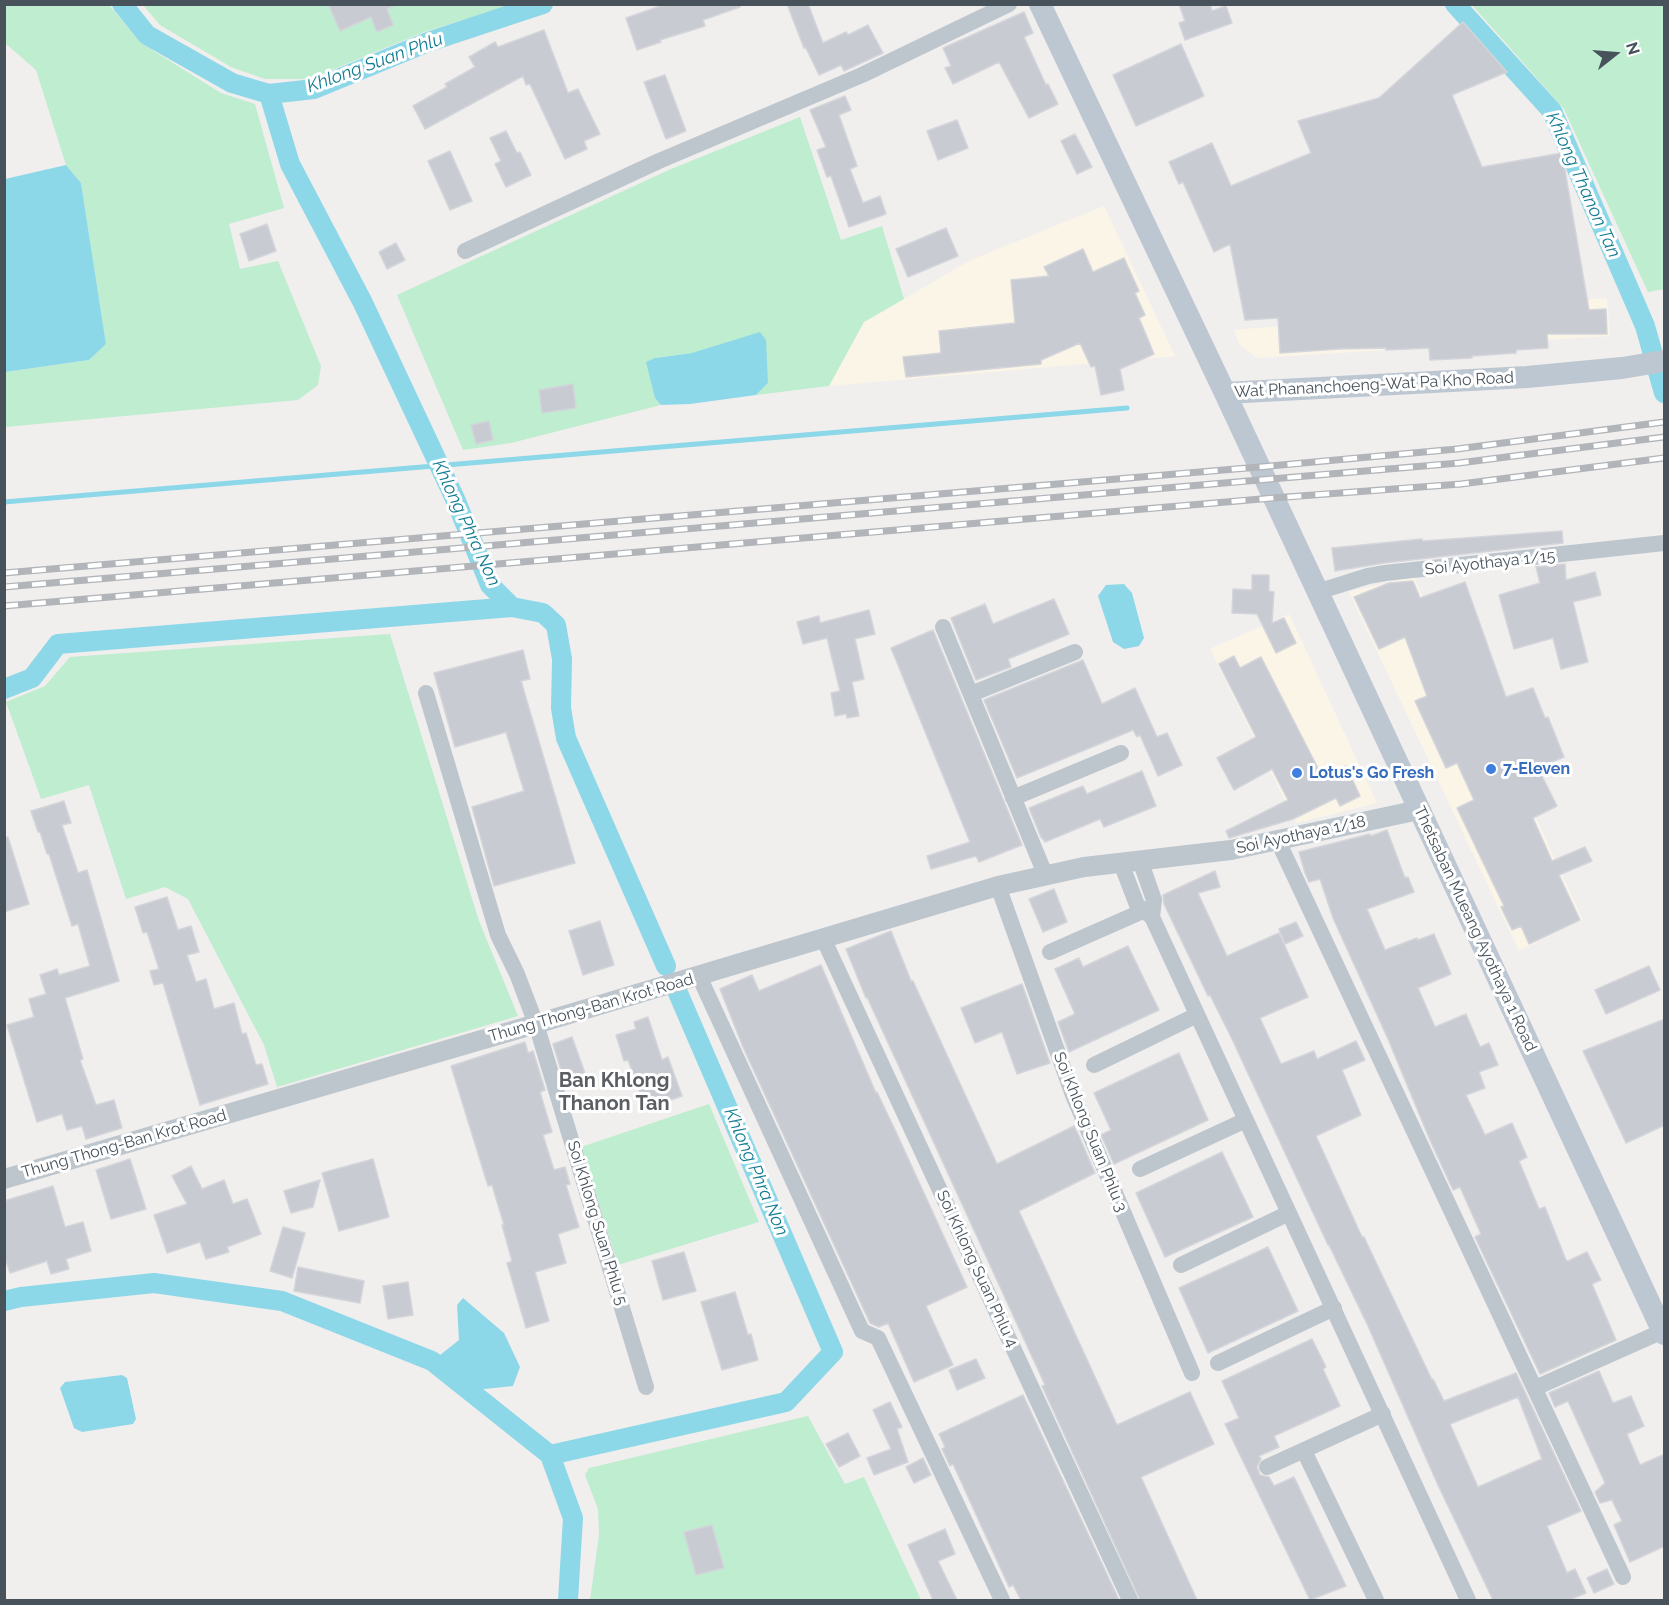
<!DOCTYPE html>
<html>
<head>
<meta charset="utf-8">
<style>
  body { margin:0 }
  #map { position:relative; width:1669px; height:1605px; overflow:hidden; background:#f1eeee; font-family:Raleway,sans-serif }
  canvas { display:block }
  .frame { position:absolute; inset:0; border:6px solid #47525b; pointer-events:none }
  .north { position:absolute; left:1585px; top:24px; width:60px; height:60px; -webkit-text-stroke:4px #fff; paint-order:stroke; rotate:73deg; font-size:16px; font-weight:700; line-height:24px; text-align:center; color:#47525b }
  .north::after { content:''; display:block; margin:auto; width:21px; height:27px; background:#47525b; clip-path:polygon(50% 0,100% 100%,50% 72%,0 100%) }
</style>
</head>
<body>
<div id="map">
<canvas width="1669" height="1605"></canvas>
<div class="frame"></div>
<div class="north">N</div>
</div>
<script>
const ctx = document.querySelector('canvas').getContext('2d');
ctx.lineJoin = 'round';
function fill(path, color) { ctx.fillStyle = color; ctx.fill(path, 'evenodd'); }
function strokePath(path, color, width, dash) { ctx.strokeStyle = color; ctx.lineWidth = width; ctx.lineCap = dash ? 'butt' : 'round'; ctx.setLineDash(dash || []); ctx.stroke(path); }
function write(font, color, halo, rows, align = 'center') {
  ctx.font = font + ' Raleway,sans-serif'; ctx.lineWidth = 6; ctx.setLineDash([]); ctx.textBaseline = 'middle'; ctx.strokeStyle = halo; ctx.fillStyle = color; for (const [text, x, y, turn = 0] of rows) {
    ctx.save(); ctx.translate(x, y); ctx.rotate((+turn || 0) * Math.PI / 180); ctx.textAlign = isNaN(turn) ? turn : align; if (halo) ctx.strokeText(text, 0, 0); ctx.fillText(text, 0, 0); ctx.restore();
  }
}
fill(new Path2D(`
  M 1104,206 L 1175,356 L 829,386 L 864,322 L 971,260 Z
  M 1607,298 L 1610,336 L 1257,358 L 1239,344 L 1234,330 Z
  M 1414,576 L 1455,678 L 1517,777 L 1583,920 L 1519,951 L 1349,592 Z
  M 1289,614 L 1377,803 L 1296,823 L 1210,649 Z`), '#fbf5e8');
fill(new Path2D(`
  M 5,5 L 109,5 L 141,43 L 221,93 L 255,104 L 284,208 L 229,224 L 240,269 L 278,261 L 321,366 L 318,385 L 298,400 L 5,427 L 4,372 L 89,360 L 106,344 L 81,183 L 66,165 L 36,70 L 5,43 Z
  M 143,5 L 511,5 L 424,32 L 310,79 L 265,79 L 231,67 L 160,25 Z
  M 1472,5 L 1664,5 L 1664,289 L 1648,292 L 1564,109 Z
  M 800,117 L 841,240 L 882,226 L 904,299 L 864,322 L 829,386 L 756,395 L 768,383 L 692,353 L 655,358 L 655,398 L 661,405 L 511,443 L 463,450 L 397,295 L 671,169 Z
  M 390,634 L 479,921 L 518,1016 L 277,1087 L 264,1045 L 188,899 L 165,887 L 126,899 L 89,785 L 41,799 L 6,702 L 45,686 L 70,657 Z
  M 709,1104 L 759,1222 L 618,1265 L 581,1147 Z
  M 808,1416 L 845,1484 L 864,1477 L 921,1600 L 590,1600 L 599,1535 L 598,1509 L 585,1475 L 589,1468 Z`), '#beedcf');
fill(new Path2D(`
  M 66,165 L 81,183 L 106,344 L 89,360 L 5,372 L 5,179 Z
  M 760,332 L 766,340 L 768,383 L 756,395 L 690,404 L 661,405 L 655,398 L 646,362 L 655,358 L 692,353 Z
  M 1124,584 L 1132,593 L 1144,638 L 1139,646 L 1124,649 L 1113,642 L 1098,596 L 1106,585 Z
  M 463,1298 L 504,1333 L 520,1367 L 513,1386 L 457,1392 L 434,1371 L 435,1359 L 459,1340 L 457,1305 Z
  M 122,1375 L 127,1378 L 136,1419 L 133,1424 L 82,1432 L 74,1428 L 60,1388 L 65,1382 Z`), '#8dd8e8');
strokePath(new Path2D(`
  M 4,502 L 1127,408`), '#8dd8e8', 5);
strokePath(new Path2D(`
  M 122,4 L 147,35 L 232,83 L 269,94 L 314,89 L 428,42 L 543,4
  M 1455,4 L 1552,111 L 1645,326 L 1664,393
  M 269,94 L 290,164 L 363,303 L 456,501 L 490,585 L 512,607 L 543,613 L 556,625 L 562,659 L 561,708 L 566,738 L 666,966
  M 4,689 L 32,678 L 58,644 L 512,607
  M 4,1301 L 21,1297 L 154,1283 L 282,1301 L 432,1361 L 550,1455 L 573,1518 L 568,1600
  M 550,1455 L 786,1402 L 833,1352 L 678,993`), '#8dd8e8', 20);
const building = new Path2D(`
  M 328,4 L 397,4 L 387,9 L 393,25 L 377,32 L 371,17 L 340,31 Z
  M 666,4 L 740,4 L 740,7 L 703,20 L 705,26 L 660,40 L 661,42 L 637,50 L 626,18 Z
  M 787,4 L 808,4 L 823,43 L 846,32 L 848,35 L 868,25 L 883,53 L 844,71 L 841,65 L 819,75 L 806,48 L 804,48 Z
  M 1179,4 L 1210,4 L 1212,11 L 1226,6 L 1232,23 L 1185,40 L 1179,23 L 1185,21 Z
  M 1024,12 L 1033,33 L 1024,37 L 1046,85 L 1048,84 L 1058,104 L 1029,118 L 999,62 L 953,84 L 945,68 L 951,66 L 943,48 Z
  M 1463,22 L 1507,72 L 1452,95 L 1482,167 L 1562,153 L 1589,310 L 1606,309 L 1607,334 L 1547,334 L 1548,348 L 1516,350 L 1516,353 L 1472,356 L 1472,358 L 1430,360 L 1429,348 L 1386,350 L 1386,348 L 1339,349 L 1280,353 L 1278,318 L 1245,320 L 1230,244 L 1214,252 L 1183,182 L 1179,184 L 1169,162 L 1212,143 L 1231,186 L 1311,153 L 1298,121 L 1379,98 Z
  M 544,30 L 568,93 L 578,89 L 600,134 L 584,141 L 587,149 L 565,159 L 530,84 L 526,85 L 523,76 L 425,129 L 413,106 L 447,87 L 445,84 L 475,67 L 469,57 L 495,42 L 498,47 Z
  M 1181,44 L 1204,96 L 1136,126 L 1113,75 Z
  M 665,75 L 686,131 L 666,139 L 644,82 Z
  M 845,96 L 851,110 L 839,115 L 857,166 L 850,169 L 863,203 L 880,196 L 886,214 L 849,227 L 831,176 L 827,177 L 817,150 L 826,147 L 810,110 Z
  M 957,120 L 968,148 L 938,160 L 927,131 Z
  M 506,131 L 517,153 L 520,152 L 531,175 L 506,187 L 495,164 L 501,161 L 490,138 Z
  M 1075,134 L 1092,167 L 1077,174 L 1061,141 Z
  M 450,151 L 472,201 L 450,210 L 428,161 Z
  M 267,224 L 276,251 L 249,261 L 240,234 Z
  M 946,228 L 958,256 L 908,277 L 896,249 Z
  M 396,243 L 405,260 L 387,269 L 379,252 Z
  M 1083,249 L 1093,272 L 1124,258 L 1139,291 L 1135,293 L 1145,315 L 1139,318 L 1154,354 L 1120,369 L 1124,390 L 1101,395 L 1095,366 L 1091,367 L 1080,343 L 1041,360 L 1041,364 L 906,377 L 903,357 L 941,353 L 939,331 L 1015,323 L 1011,280 L 1049,276 L 1044,267 Z
  M 573,384 L 576,408 L 542,413 L 539,390 Z
  M 489,421 L 493,440 L 476,444 L 471,425 Z
  M 1562,531 L 1563,543 L 1384,563 L 1335,571 L 1332,548 L 1422,539 L 1423,541 Z
  M 1565,564 L 1566,580 L 1595,572 L 1601,595 L 1573,602 L 1588,662 L 1561,669 L 1553,638 L 1514,649 L 1499,595 L 1540,583 L 1536,567 Z
  M 1252,575 L 1269,575 L 1269,591 L 1274,592 L 1272,623 L 1284,618 L 1296,643 L 1276,653 L 1257,614 L 1232,613 L 1233,589 L 1252,590 Z
  M 1413,581 L 1420,598 L 1465,582 L 1506,697 L 1533,688 L 1545,718 L 1548,717 L 1564,757 L 1538,768 L 1557,806 L 1533,818 L 1552,861 L 1585,847 L 1592,861 L 1559,875 L 1580,920 L 1529,944 L 1521,926 L 1512,930 L 1501,907 L 1504,906 L 1457,808 L 1474,800 L 1457,763 L 1446,768 L 1415,701 L 1427,696 L 1405,637 L 1379,649 L 1354,597 L 1389,583 Z
  M 1054,599 L 1069,634 L 1008,659 L 1011,667 L 976,680 L 951,618 L 985,604 L 993,624 Z
  M 869,610 L 875,634 L 855,639 L 864,679 L 852,682 L 859,716 L 847,718 L 846,714 L 835,716 L 831,693 L 840,691 L 827,638 L 803,644 L 797,622 L 819,616 L 820,623 Z
  M 933,630 L 1022,845 L 979,862 L 976,856 L 931,869 L 927,856 L 970,842 L 891,648 Z
  M 523,650 L 530,679 L 521,681 L 575,863 L 494,886 L 472,807 L 524,791 L 506,732 L 455,747 L 434,673 Z
  M 1234,656 L 1240,668 L 1261,657 L 1323,778 L 1346,766 L 1360,796 L 1340,806 L 1336,798 L 1293,819 L 1229,838 L 1226,831 L 1288,800 L 1272,769 L 1234,790 L 1217,758 L 1256,737 L 1219,664 Z
  M 1083,660 L 1102,704 L 1135,688 L 1157,737 L 1167,733 L 1182,765 L 1158,776 L 1140,735 L 1137,737 L 1133,730 L 1017,778 L 984,700 Z
  M 1142,771 L 1156,806 L 1104,827 L 1100,819 L 1045,842 L 1041,837 L 1029,808 L 1083,786 L 1087,794 Z
  M 64,801 L 71,823 L 62,825 L 78,873 L 87,870 L 119,981 L 65,998 L 83,1059 L 80,1060 L 96,1105 L 114,1100 L 122,1128 L 86,1139 L 82,1126 L 67,1130 L 62,1114 L 37,1122 L 7,1025 L 34,1017 L 29,999 L 46,994 L 40,975 L 57,969 L 59,975 L 90,966 L 78,924 L 72,926 L 49,854 L 47,854 L 40,832 L 38,832 L 31,811 Z
  M 1387,830 L 1405,878 L 1408,877 L 1414,892 L 1367,909 L 1385,950 L 1417,938 L 1418,940 L 1434,934 L 1451,974 L 1418,988 L 1435,1027 L 1466,1014 L 1480,1047 L 1489,1043 L 1498,1065 L 1479,1072 L 1485,1088 L 1466,1095 L 1485,1135 L 1512,1123 L 1527,1157 L 1519,1161 L 1539,1209 L 1545,1207 L 1566,1260 L 1568,1261 L 1587,1252 L 1601,1280 L 1592,1284 L 1616,1340 L 1540,1374 L 1475,1237 L 1481,1234 L 1460,1187 L 1453,1190 L 1430,1140 L 1388,1039 L 1333,918 L 1320,879 L 1309,882 L 1305,873 L 1299,852 L 1370,834 L 1371,836 Z
  M 8,837 L 29,904 L 4,912 L 4,838 Z
  M 1215,871 L 1220,887 L 1198,893 L 1227,956 L 1279,933 L 1308,997 L 1260,1018 L 1281,1064 L 1314,1051 L 1317,1059 L 1356,1041 L 1365,1060 L 1342,1070 L 1361,1115 L 1316,1136 L 1362,1237 L 1364,1237 L 1432,1380 L 1433,1379 L 1444,1401 L 1516,1373 L 1581,1511 L 1547,1526 L 1567,1573 L 1575,1569 L 1586,1593 L 1569,1600 L 1493,1600 L 1437,1483 L 1368,1326 L 1329,1245 L 1328,1245 L 1231,1037 L 1210,995 L 1208,996 L 1164,904 L 1163,895 ZM 1518,1397 L 1542,1459 L 1478,1487 L 1450,1424 Z
  M 1054,889 L 1067,922 L 1043,932 L 1029,899 Z
  M 167,897 L 178,930 L 191,926 L 199,952 L 187,955 L 196,982 L 206,979 L 214,1009 L 234,1003 L 242,1034 L 246,1033 L 256,1065 L 262,1064 L 268,1084 L 200,1105 L 163,983 L 154,985 L 150,971 L 159,969 L 147,932 L 143,933 L 135,907 Z
  M 600,921 L 614,965 L 583,975 L 569,931 Z
  M 1296,922 L 1303,936 L 1285,944 L 1279,929 Z
  M 891,931 L 911,981 L 913,981 L 997,1164 L 1074,1126 L 1079,1136 L 1095,1173 L 1019,1211 L 1117,1425 L 1190,1392 L 1214,1444 L 1141,1477 L 1197,1600 L 1140,1600 L 1042,1386 L 1045,1385 L 867,997 L 866,998 L 846,949 Z
  M 1128,946 L 1159,1010 L 1069,1052 L 1058,1022 L 1075,1014 L 1055,969 L 1079,958 L 1083,967 Z
  M 821,965 L 876,1093 L 877,1092 L 897,1134 L 967,1287 L 926,1306 L 953,1365 L 914,1382 L 888,1323 L 879,1327 L 870,1323 L 743,1047 L 720,989 L 752,975 L 759,991 Z
  M 1649,966 L 1660,990 L 1606,1014 L 1595,990 Z
  M 1022,984 L 1050,1063 L 1017,1074 L 1002,1032 L 975,1043 L 961,1008 Z
  M 648,1017 L 662,1060 L 668,1057 L 682,1096 L 646,1109 L 628,1060 L 624,1061 L 616,1035 L 636,1029 L 634,1022 Z
  M 1665,1019 L 1665,1125 L 1626,1143 L 1583,1051 Z
  M 572,1037 L 586,1076 L 565,1083 L 553,1044 Z
  M 525,1042 L 528,1053 L 533,1051 L 545,1090 L 540,1092 L 552,1132 L 543,1135 L 554,1170 L 565,1167 L 570,1184 L 566,1185 L 579,1227 L 558,1234 L 566,1263 L 535,1272 L 549,1321 L 526,1328 L 507,1263 L 512,1261 L 502,1225 L 504,1225 L 492,1185 L 488,1186 L 451,1066 Z
  M 1179,1053 L 1208,1120 L 1114,1164 L 1101,1135 L 1111,1130 L 1094,1093 Z
  M 1222,1152 L 1253,1217 L 1165,1257 L 1136,1193 Z
  M 130,1159 L 146,1209 L 111,1219 L 96,1170 Z
  M 373,1159 L 389,1217 L 339,1231 L 322,1173 Z
  M 191,1166 L 202,1189 L 224,1180 L 233,1204 L 247,1199 L 261,1234 L 227,1247 L 229,1252 L 206,1259 L 200,1242 L 167,1253 L 154,1215 L 187,1204 L 172,1176 Z
  M 320,1180 L 313,1207 L 291,1213 L 284,1191 Z
  M 53,1186 L 65,1227 L 83,1222 L 91,1251 L 66,1259 L 69,1269 L 51,1274 L 47,1261 L 10,1273 L 4,1255 L 4,1201 Z
  M 283,1227 L 305,1233 L 292,1278 L 270,1271 Z
  M 1268,1247 L 1298,1311 L 1208,1353 L 1179,1288 Z
  M 684,1252 L 696,1291 L 663,1300 L 652,1261 Z
  M 298,1267 L 364,1281 L 360,1303 L 294,1291 Z
  M 408,1282 L 413,1315 L 388,1319 L 383,1286 Z
  M 735,1292 L 748,1335 L 751,1334 L 758,1360 L 722,1370 L 701,1302 Z
  M 1312,1339 L 1326,1367 L 1323,1369 L 1340,1406 L 1274,1436 L 1279,1447 L 1259,1456 L 1261,1459 L 1257,1467 L 1260,1475 L 1269,1477 L 1274,1486 L 1294,1477 L 1346,1586 L 1310,1600 L 1225,1424 L 1239,1418 L 1222,1381 Z
  M 976,1359 L 985,1378 L 957,1390 L 949,1370 Z
  M 1599,1371 L 1613,1403 L 1631,1396 L 1644,1426 L 1627,1434 L 1640,1465 L 1665,1454 L 1665,1546 L 1630,1562 L 1614,1525 L 1622,1521 L 1612,1500 L 1600,1503 L 1595,1492 L 1605,1483 L 1568,1401 L 1555,1407 L 1549,1393 Z
  M 1023,1395 L 1119,1600 L 1021,1600 L 1013,1585 L 1009,1587 L 953,1464 L 950,1466 L 942,1449 L 945,1447 L 939,1434 Z
  M 890,1402 L 902,1427 L 897,1429 L 908,1462 L 874,1475 L 867,1458 L 891,1449 L 873,1410 Z
  M 848,1433 L 860,1456 L 839,1467 L 826,1444 Z
  M 923,1458 L 931,1475 L 914,1483 L 906,1467 Z
  M 712,1525 L 724,1568 L 696,1575 L 684,1532 Z
  M 945,1529 L 955,1554 L 938,1561 L 957,1600 L 933,1600 L 908,1545 Z
  M 1607,1569 L 1614,1584 L 1594,1593 L 1587,1578 Z`);
fill(building, '#c8cbd1');
strokePath(building, '#d3d5da', 1.5);
strokePath(new Path2D(`
  M 465,251 L 659,161 L 862,75 L 1009,4
  M 1317,592 L 1368,576 L 1385,573 L 1664,543
  M 943,627 L 1045,874
  M 426,693 L 498,935 L 517,974 L 536,1024 L 646,1387
  M 971,694 L 1075,652
  M 1013,798 L 1121,753
  M 1278,841 L 1623,1577
  M 1140,860 L 1154,900 L 1152,917
  M 1121,863 L 1137,905 L 1152,917 L 1468,1600
  M 998,886 L 1073,1095 L 1192,1373
  M 823,938 L 1130,1600
  M 1050,952 L 1143,911
  M 699,976 L 862,1331 L 878,1338 L 1002,1600
  M 1094,1065 L 1197,1015
  M 1140,1169 L 1246,1120
  M 1181,1265 L 1289,1213
  M 1218,1363 L 1334,1308
  M 1535,1388 L 1663,1331
  M 1304,1451 L 1376,1600
  M 1267,1467 L 1383,1414`), '#bdc6cd', 16);
strokePath(new Path2D(`
  M 4,1179 L 536,1024 L 998,886 L 1084,867 L 1231,850 L 1419,810`), '#bdc6cd', 20);
strokePath(new Path2D(`
  M 1040,4 L 1225,393 L 1664,1334
  M 1225,393 L 1527,377 L 1622,368 L 1664,361`), '#bdc7d1', 22);
const rail = new Path2D(`
  M 4,573 L 1259,467 L 1457,449 L 1664,422
  M 4,587 L 1459,463 L 1664,437
  M 4,606 L 1273,498 L 1461,484 L 1664,458`);
strokePath(rail, '#b1b4b8', 7);
strokePath(rail, '#fff', 4.5, [14]);
for (const [x, y, r, color] of [
  [1491,769,6,"#3f7fe0"],
  [1297,773,6,"#3f7fe0"]
]) { const dot = new Path2D(); dot.arc(x, y, r, 0, 2 * Math.PI); ctx.fillStyle = color; ctx.fill(dot); strokePath(dot, '#fff', 2); }
write('16px', '#47525b', '#fff', [
  ["Wat Phananchoeng-Wat Pa Kho Road",1374,385,-3],
  ["Soi Ayothaya 1/15",1490,563,-6],
  ["Soi Ayothaya 1/18",1301,835,-12],
  ["Thetsaban Mueang Ayothaya 1 Road",1475,929,65],
  ["Thung Thong-Ban Krot Road",591,1008,-16],
  ["Soi Khlong Suan Phlu 3",1090,1132,68],
  ["Thung Thong-Ban Krot Road",124,1144,-16],
  ["Soi Khlong Suan Phlu 5",597,1223,73],
  ["Soi Khlong Suan Phlu 4",977,1269,65]
]);
write('bold 16px', '#366cbe', '#fff', [
  ["7-Eleven",1503,769],
  ["Lotus's Go Fresh",1309,773]
], 'left');
write('italic 18px', '#137d94', '#fff', [
  ["Khlong Suan Phlu",375,63,-20],
  ["Khlong Thanon Tan",1583,185,66],
  ["Khlong Phra Non",466,523,65],
  ["Khlong Phra Non",756,1172,67]
]);
write('bold 20px', '#5b5f63', '#fff', [
  ["Ban Khlong",614,1081],
  ["Thanon Tan",614,1104]
]);
</script>
</body>
</html>
